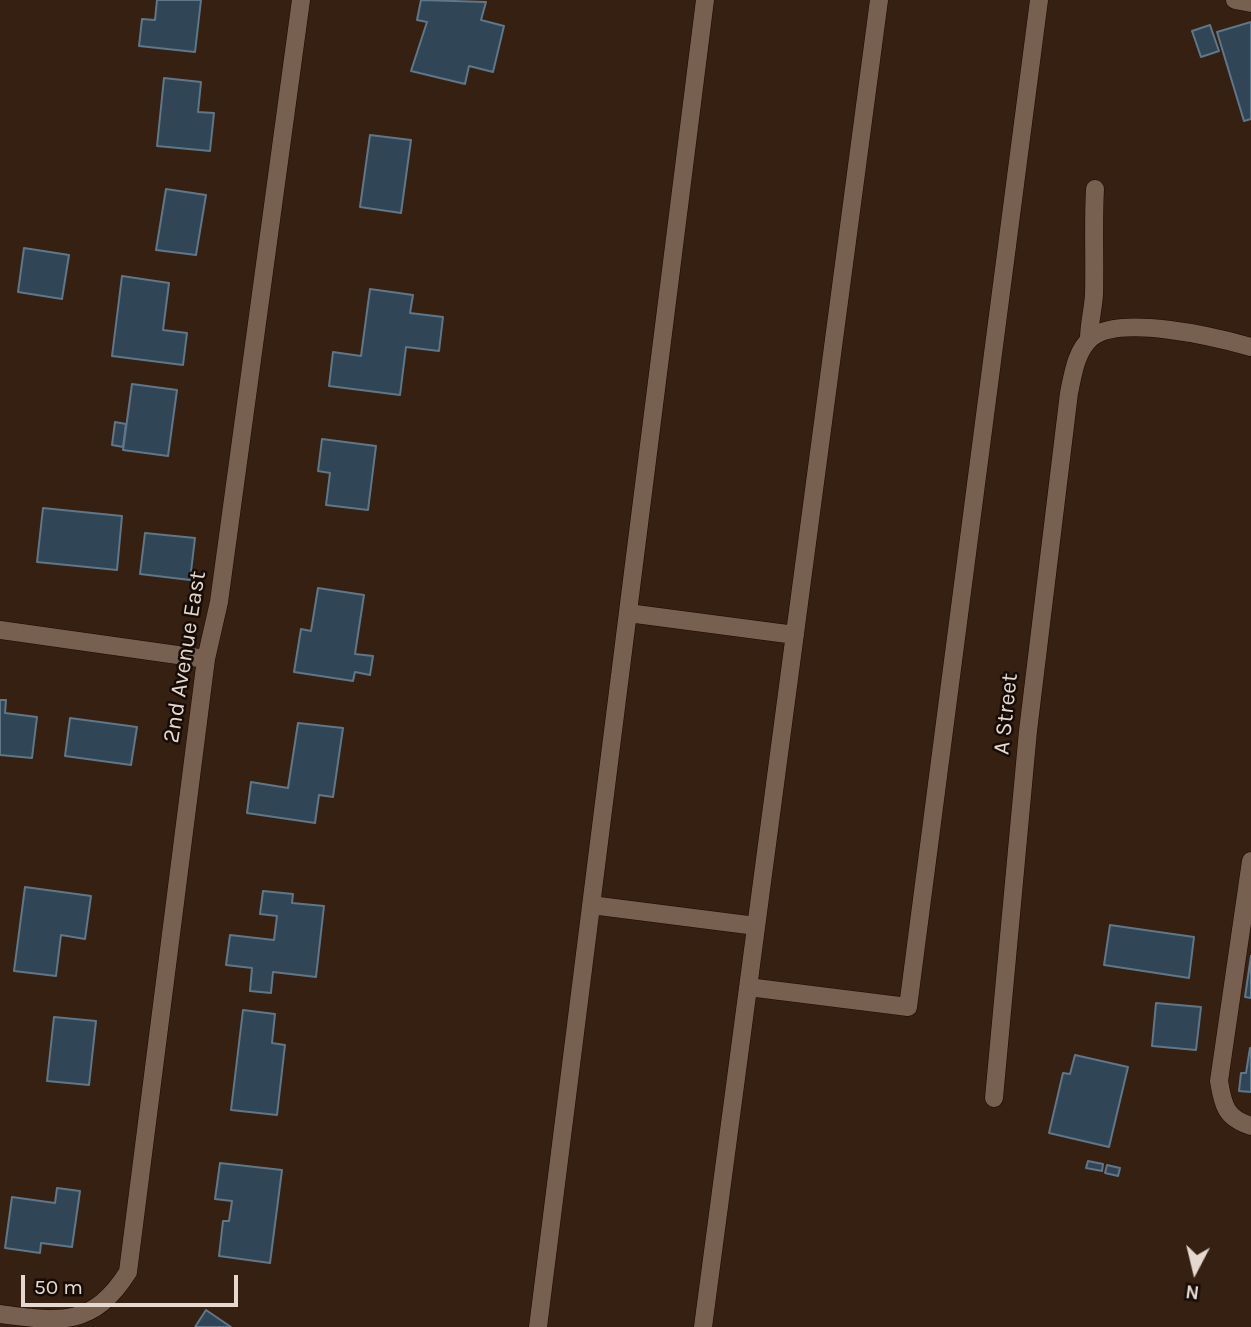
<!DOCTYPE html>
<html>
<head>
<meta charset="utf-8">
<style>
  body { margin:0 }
  #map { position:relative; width:1251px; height:1327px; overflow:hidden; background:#352012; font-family:Karla,sans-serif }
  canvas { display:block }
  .north { position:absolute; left:1160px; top:1236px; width:70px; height:70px; -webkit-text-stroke:5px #160c07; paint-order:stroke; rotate:187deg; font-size:19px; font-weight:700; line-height:28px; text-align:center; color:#e6d8cf }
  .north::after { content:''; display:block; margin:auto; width:24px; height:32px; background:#e6d8cf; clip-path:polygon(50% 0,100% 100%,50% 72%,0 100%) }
  .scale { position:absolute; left:21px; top:1275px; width:217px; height:32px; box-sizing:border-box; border:4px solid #e6d8cf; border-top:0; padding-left:9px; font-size:21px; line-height:24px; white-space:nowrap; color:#e6d8cf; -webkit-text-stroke:5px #160c07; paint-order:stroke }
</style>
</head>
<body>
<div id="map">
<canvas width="1251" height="1327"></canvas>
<div class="north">N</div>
<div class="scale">50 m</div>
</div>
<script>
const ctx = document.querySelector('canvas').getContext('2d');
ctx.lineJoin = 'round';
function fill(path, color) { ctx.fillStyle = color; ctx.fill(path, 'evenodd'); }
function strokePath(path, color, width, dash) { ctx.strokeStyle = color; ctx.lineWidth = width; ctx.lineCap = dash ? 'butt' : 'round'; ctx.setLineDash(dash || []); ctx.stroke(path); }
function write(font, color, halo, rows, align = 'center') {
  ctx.font = font + ' Karla,sans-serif'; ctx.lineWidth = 5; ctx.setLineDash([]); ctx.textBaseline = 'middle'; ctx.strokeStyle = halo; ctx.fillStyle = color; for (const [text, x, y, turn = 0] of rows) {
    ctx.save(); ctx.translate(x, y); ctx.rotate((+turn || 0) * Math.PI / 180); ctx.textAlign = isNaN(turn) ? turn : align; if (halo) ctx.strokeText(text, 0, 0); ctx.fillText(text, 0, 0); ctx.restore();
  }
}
const building = new Path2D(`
  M 157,0 L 201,0 L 195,52 L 139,46 L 142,19 L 155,20 Z
  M 421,0 L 486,2 L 481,20 L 504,26 L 493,72 L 469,66 L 465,84 L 411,71 L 427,22 L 417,20 Z
  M 1251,22 L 1251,119 L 1244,121 L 1217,32 Z
  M 1210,25 L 1219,51 L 1201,57 L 1192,31 Z
  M 164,78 L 201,82 L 198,112 L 214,113 L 210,151 L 157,146 Z
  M 370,135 L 411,140 L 401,213 L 360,207 Z
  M 166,189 L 206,195 L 196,255 L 156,250 Z
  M 24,248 L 69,255 L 62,299 L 18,292 Z
  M 122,276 L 169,283 L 163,330 L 187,333 L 183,365 L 112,356 Z
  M 370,289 L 413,295 L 410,313 L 443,317 L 439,351 L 406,347 L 400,395 L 329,386 L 333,352 L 361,356 Z
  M 132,384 L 177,390 L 168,456 L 123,450 Z
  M 115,422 L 126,424 L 123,447 L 112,445 Z
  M 322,439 L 376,446 L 368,510 L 326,505 L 330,473 L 318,471 Z
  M 43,508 L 122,516 L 117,570 L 37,562 Z
  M 145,533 L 195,538 L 190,580 L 140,574 Z
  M 318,588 L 364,595 L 355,654 L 373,656 L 370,675 L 355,672 L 353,681 L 294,672 L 301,629 L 311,631 Z
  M 0,700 L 6,700 L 5,713 L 37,717 L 32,758 L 0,755 Z
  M 70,718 L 137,727 L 131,765 L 65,756 Z
  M 298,723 L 343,728 L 333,797 L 319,795 L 315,823 L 247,813 L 251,782 L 288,788 Z
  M 25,887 L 91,896 L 85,939 L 61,935 L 56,976 L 14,971 Z
  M 263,891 L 293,894 L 292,903 L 324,906 L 316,977 L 273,972 L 271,993 L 250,991 L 252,968 L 226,965 L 230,935 L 274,940 L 277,916 L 260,914 Z
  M 1110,925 L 1194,937 L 1189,978 L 1104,965 Z
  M 1251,956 L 1251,998 L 1245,997 Z
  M 1156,1003 L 1201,1007 L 1196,1050 L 1152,1046 Z
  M 243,1010 L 275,1014 L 272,1043 L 285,1045 L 277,1115 L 231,1110 Z
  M 54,1017 L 96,1021 L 89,1085 L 47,1081 Z
  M 1250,1048 L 1251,1049 L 1251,1092 L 1239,1091 L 1241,1073 L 1246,1073 Z
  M 1075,1055 L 1128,1067 L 1109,1147 L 1049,1133 L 1063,1073 L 1070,1074 Z
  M 1088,1161 L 1103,1164 L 1102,1171 L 1086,1168 Z
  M 220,1163 L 282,1170 L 270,1263 L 219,1256 L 223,1221 L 229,1221 L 232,1201 L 215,1199 Z
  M 1107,1165 L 1120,1168 L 1118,1176 L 1105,1173 Z
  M 57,1188 L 80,1191 L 72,1247 L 41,1243 L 40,1253 L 5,1248 L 12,1197 L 55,1203 Z
  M 206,1310 L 231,1327 L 195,1327 Z`);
fill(building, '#304657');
strokePath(building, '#5f7789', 2);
const lane = new Path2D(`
  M 628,613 L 795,635
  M 1251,861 L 1219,1081 C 1223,1106 1226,1118 1251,1126
  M 591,905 L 756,926
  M 748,987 L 908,1007 L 1039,0
  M 538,1327 L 705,0
  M 703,1327 L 879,0`);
const street = new Path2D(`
  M 1235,0 L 1251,3
  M 1089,339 C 1089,324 1093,310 1094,295 C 1095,260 1093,225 1095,189
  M 0,630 L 206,659
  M 994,1098 L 1028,731 L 1069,393 C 1073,374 1076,351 1091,338 C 1119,314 1216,337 1251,347
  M 0,1314 C 61,1322 93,1327 128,1272 L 206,659 L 219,602 L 301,0`);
strokePath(lane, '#1c0901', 19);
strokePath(street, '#1c0901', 19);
strokePath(lane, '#786050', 18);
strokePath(street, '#786050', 18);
write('23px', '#e6d8cf', '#160c07', [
  ["2nd Avenue East",185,657,-81],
  ["A Street",1006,714,-84]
]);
</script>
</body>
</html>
